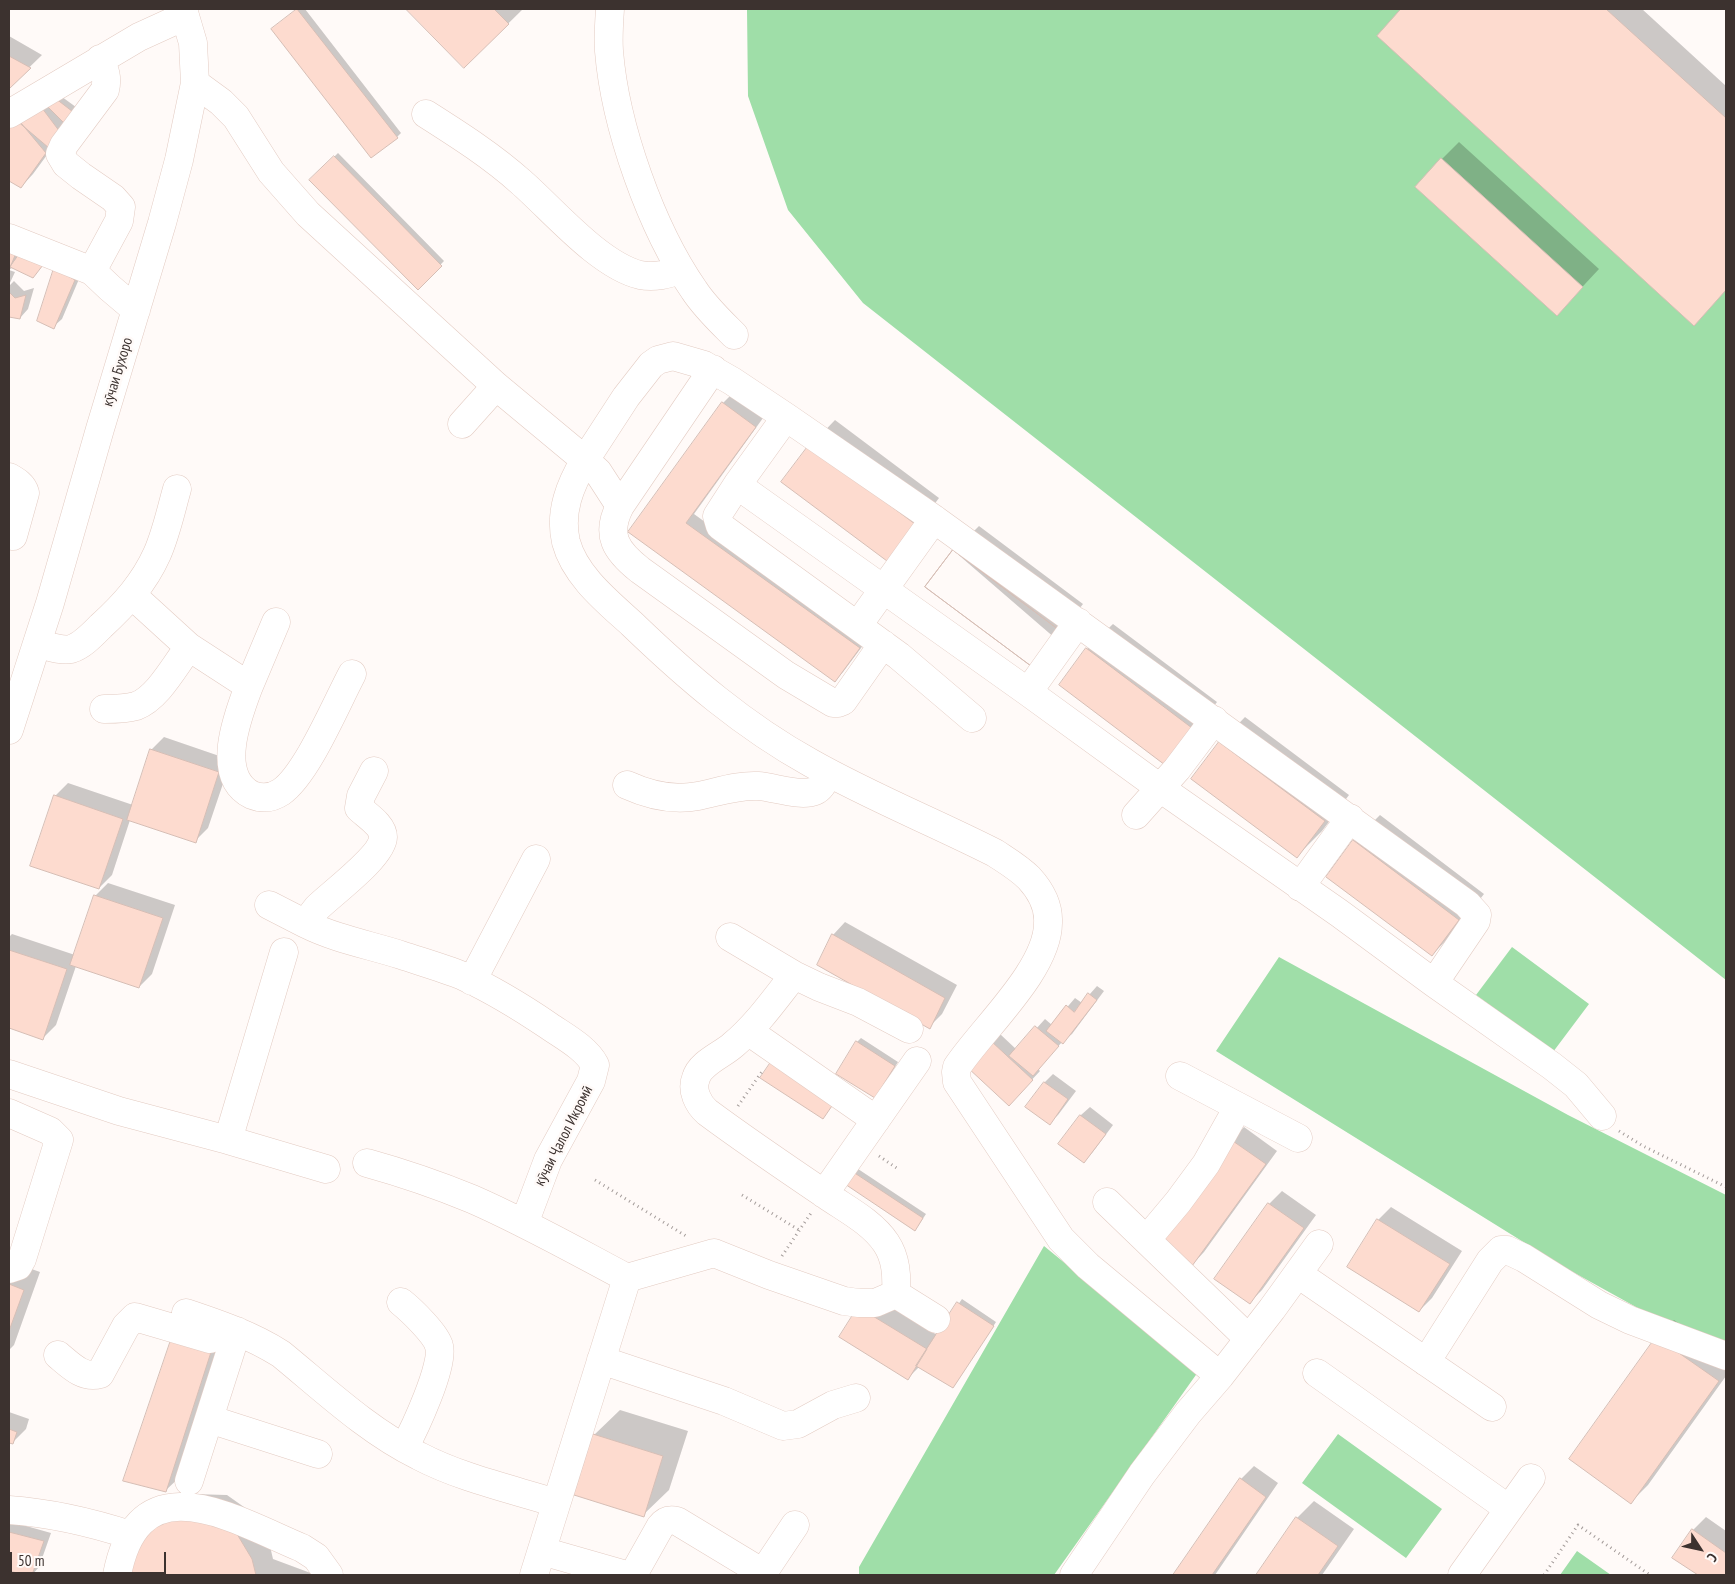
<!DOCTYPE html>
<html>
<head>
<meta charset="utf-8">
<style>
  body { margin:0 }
  #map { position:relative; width:1735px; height:1584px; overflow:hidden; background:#fffaf8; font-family:"PT Sans Narrow",sans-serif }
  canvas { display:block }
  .frame { position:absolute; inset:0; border:10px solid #3c322f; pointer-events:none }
  .north { position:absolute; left:1675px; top:1524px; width:50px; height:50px; -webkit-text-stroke:4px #fffaf8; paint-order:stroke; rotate:125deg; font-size:14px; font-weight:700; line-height:20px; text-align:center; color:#3c322f }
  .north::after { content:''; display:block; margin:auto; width:18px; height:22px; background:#3c322f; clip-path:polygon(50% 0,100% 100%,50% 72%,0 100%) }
  .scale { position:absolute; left:10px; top:1552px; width:156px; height:22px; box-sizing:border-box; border:2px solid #3c322f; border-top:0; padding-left:6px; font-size:15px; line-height:18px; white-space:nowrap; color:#3c322f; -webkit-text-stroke:4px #fffaf8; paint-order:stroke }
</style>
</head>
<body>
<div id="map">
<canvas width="1735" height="1584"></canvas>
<div class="frame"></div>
<div class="north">С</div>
<div class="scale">50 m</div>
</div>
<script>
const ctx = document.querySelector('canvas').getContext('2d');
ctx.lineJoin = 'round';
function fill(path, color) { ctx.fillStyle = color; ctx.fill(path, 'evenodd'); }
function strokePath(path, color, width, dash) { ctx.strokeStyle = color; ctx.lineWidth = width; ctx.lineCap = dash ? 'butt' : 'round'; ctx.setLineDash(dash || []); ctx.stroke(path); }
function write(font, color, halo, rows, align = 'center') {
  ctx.font = font + ' "PT Sans Narrow",sans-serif'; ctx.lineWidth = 5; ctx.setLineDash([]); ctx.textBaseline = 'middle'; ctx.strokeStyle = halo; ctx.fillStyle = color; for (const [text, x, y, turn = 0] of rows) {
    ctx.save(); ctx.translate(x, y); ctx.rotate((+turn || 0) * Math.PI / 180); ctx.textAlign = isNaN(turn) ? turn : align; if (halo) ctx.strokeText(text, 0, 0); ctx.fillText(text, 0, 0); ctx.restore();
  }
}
fill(new Path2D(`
  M 747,9 L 1584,9 L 1726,138 L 1726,980 L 863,303 L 788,210 L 748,96 Z
  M 1512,947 L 1589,1004 L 1553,1052 L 1476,995 Z
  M 1279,957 L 1568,1115 L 1726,1195 L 1726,1342 L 1654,1317 L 1562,1266 L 1216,1051 Z
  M 1044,1246 L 1198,1372 L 1054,1575 L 859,1575 L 859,1567 Z
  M 1338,1434 L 1442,1509 L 1406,1558 L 1302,1483 Z
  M 1577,1551 L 1611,1575 L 1560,1575 Z`), '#9fdea8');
fill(new Path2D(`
  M 298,9 L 305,9 L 401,133 L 397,137 L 277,25 Z
  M 408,9 L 523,9 L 464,67 Z
  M 1403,9 L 1642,9 L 1726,86 L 1726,290 L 1694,324 L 1378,36 Z
  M 9,36 L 42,55 L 9,87 Z
  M 58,94 L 80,110 L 33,174 L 21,187 L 9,180 L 9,122 Z
  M 1459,142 L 1599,269 L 1557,314 L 1442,159 Z
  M 338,153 L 444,261 L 418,288 L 311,180 Z
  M 9,234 L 51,256 L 33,276 L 13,267 L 9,270 L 15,272 L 9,285 Z
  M 55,269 L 82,272 L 62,319 L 53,327 Z
  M 14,281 L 24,291 L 34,288 L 28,309 L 20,318 L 9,316 L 9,286 Z
  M 731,395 L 763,418 L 694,514 L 867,640 L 843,672 L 835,681 L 630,532 L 723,403 Z
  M 835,420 L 939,498 L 912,534 L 810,446 Z
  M 979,526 L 1083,604 L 1056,639 L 954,551 Z
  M 1113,624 L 1217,702 L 1190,738 L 1061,685 L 1087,649 Z
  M 1245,717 L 1349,795 L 1322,831 L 1297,856 L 1220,743 Z
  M 164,737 L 231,760 L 208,828 L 195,841 L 130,820 L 112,875 L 99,888 L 55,796 L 68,783 L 133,805 L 151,750 Z
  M 1380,815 L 1484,894 L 1457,929 L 1432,955 L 1328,877 L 1354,841 Z
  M 108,883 L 175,905 L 152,974 L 139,987 L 76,966 L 56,1025 L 43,1038 L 9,1027 L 9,937 L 12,934 L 75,955 L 95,896 Z
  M 845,922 L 957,985 L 942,1014 L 929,1027 L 833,935 Z
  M 1097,986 L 1104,991 L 1072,1034 L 1062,1042 L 1038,1069 L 1040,1071 L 1017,1096 L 969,1066 L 1000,1034 L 1017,1050 L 1045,1019 L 1052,1025 L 1075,998 L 1082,1003 Z
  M 861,1038 L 898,1062 L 879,1093 L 857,1042 Z
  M 1053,1074 L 1076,1091 L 1058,1115 L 1049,1123 L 1027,1107 L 1045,1082 Z
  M 1090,1107 L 1113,1125 L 1092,1153 L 1084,1162 L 1060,1144 L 1081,1115 Z
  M 1244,1127 L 1277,1151 L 1204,1252 L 1192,1265 L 1231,1140 Z
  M 846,1161 L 926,1214 L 918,1226 L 834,1176 Z
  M 1282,1191 L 1316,1215 L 1262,1290 L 1249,1303 L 1216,1278 L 1269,1204 Z
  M 1391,1207 L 1462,1251 L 1432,1298 L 1419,1311 L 1378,1220 Z
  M 9,1261 L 40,1272 L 14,1345 L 9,1350 Z
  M 871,1295 L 937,1335 L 962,1299 L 996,1322 L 956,1383 L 919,1367 L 908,1378 L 840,1337 Z
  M 1674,1320 L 1726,1358 L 1726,1376 L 1648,1485 L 1631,1502 L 1657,1337 Z
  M 228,1332 L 183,1474 L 165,1491 L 173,1337 Z
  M 620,1410 L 688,1431 L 669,1490 L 643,1515 L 594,1435 Z
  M 9,1412 L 29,1419 L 26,1429 L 13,1442 L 9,1442 Z
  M 1254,1466 L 1278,1483 L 1215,1575 L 1175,1575 L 1241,1479 Z
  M 191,1494 L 227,1495 L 251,1512 L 269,1542 L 273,1559 L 316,1575 L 129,1575 Z
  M 1314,1501 L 1354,1529 L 1322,1575 L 1258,1575 L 1297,1518 Z
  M 1706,1517 L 1726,1531 L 1726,1575 L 1700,1575 L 1674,1558 L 1693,1530 Z
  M 12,1522 L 51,1533 L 39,1567 L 32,1575 L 9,1569 L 9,1525 Z`), '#0003');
const building = new Path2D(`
  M 297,9 L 398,138 L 371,158 L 271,29 Z
  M 406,9 L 494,9 L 509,24 L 464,68 Z
  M 1401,9 L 1606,9 L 1726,118 L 1726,290 L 1694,326 L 1377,36 Z
  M 9,56 L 31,68 L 9,89 Z
  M 55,98 L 77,115 L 67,126 L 41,100 Z
  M 39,104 L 60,132 L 49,148 L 16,120 Z
  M 16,117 L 46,153 L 21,188 L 9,181 L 9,123 Z
  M 334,156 L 442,266 L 418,290 L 309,180 Z
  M 1441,158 L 1583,287 L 1557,316 L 1415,187 Z
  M 9,244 L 19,246 L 9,270 Z
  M 23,249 L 43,265 L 33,278 L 10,267 Z
  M 54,268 L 75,280 L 54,329 L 37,321 Z
  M 9,292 L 15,298 L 26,295 L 20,319 L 9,317 Z
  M 722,402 L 756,427 L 686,523 L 860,648 L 835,682 L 628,532 Z
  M 809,445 L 915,524 L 887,561 L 781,482 Z
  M 953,550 L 1059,630 L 1031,666 L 925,587 Z
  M 953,550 L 1059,630 L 1031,666 L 925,587 Z
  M 1086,648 L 1192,728 L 1165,765 L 1059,685 Z
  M 1219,742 L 1325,821 L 1297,858 L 1191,779 Z
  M 150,749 L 219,772 L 196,843 L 127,820 Z
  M 54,795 L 123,819 L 99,889 L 30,866 Z
  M 1353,840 L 1459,920 L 1432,956 L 1326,877 Z
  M 94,895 L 163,918 L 139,988 L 70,965 Z
  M 832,934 L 945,998 L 930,1029 L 817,965 Z
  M 9,950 L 67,969 L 43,1040 L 9,1028 Z
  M 1088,993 L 1097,1000 L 1063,1044 L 1046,1031 L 1066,1005 L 1074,1012 Z
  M 1035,1026 L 1059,1046 L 1033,1076 L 1009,1056 Z
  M 856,1041 L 895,1066 L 875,1098 L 836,1074 Z
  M 991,1041 L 1033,1080 L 1009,1106 L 967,1067 Z
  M 773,1059 L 836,1100 L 823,1119 L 760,1078 Z
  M 1044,1082 L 1068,1099 L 1050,1125 L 1025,1107 Z
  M 1080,1115 L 1106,1134 L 1084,1163 L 1058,1144 Z
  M 1230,1139 L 1266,1164 L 1192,1266 L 1156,1240 Z
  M 841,1164 L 923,1218 L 915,1231 L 833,1176 Z
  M 1268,1203 L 1304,1228 L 1250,1304 L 1214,1279 Z
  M 1377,1219 L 1450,1264 L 1419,1312 L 1347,1267 Z
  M 9,1284 L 24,1290 L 9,1331 Z
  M 957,1302 L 994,1326 L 953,1388 L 916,1366 Z
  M 858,1307 L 927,1349 L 908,1380 L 839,1337 Z
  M 172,1337 L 212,1349 L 166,1492 L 123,1481 Z
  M 1656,1337 L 1719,1381 L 1631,1504 L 1569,1459 Z
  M 9,1429 L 17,1432 L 13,1444 L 9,1443 Z
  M 593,1434 L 663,1456 L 644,1517 L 574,1495 Z
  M 1240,1478 L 1266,1497 L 1212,1575 L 1173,1575 Z
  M 172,1511 L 234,1529 L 252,1559 L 256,1575 L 128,1575 L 127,1562 L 147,1534 Z
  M 1296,1517 L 1338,1546 L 1318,1575 L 1256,1575 Z
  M 1692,1529 L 1726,1553 L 1726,1575 L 1698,1575 L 1672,1558 Z
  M 9,1532 L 44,1541 L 32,1575 L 25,1575 L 9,1571 Z`);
fill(building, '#fddbcf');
strokePath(building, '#d6beb5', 1);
const minor = new Path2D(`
  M 610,9 C 609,23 608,37 609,51 C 615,126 651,228 694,290 C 705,307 720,321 734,335
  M 195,83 L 221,102 L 236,117 L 271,172 L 308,214 L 496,386 L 585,460 C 570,485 559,512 566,542 C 575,576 608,602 632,624 C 687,677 744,726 811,763 C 871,797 934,822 995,853 C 1007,861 1019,868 1029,878 C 1040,890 1049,906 1048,923 C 1048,970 982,1029 957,1067 L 956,1072 L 957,1082 L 1061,1239 L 1088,1266 L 1220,1376 L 1188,1413 L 1142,1474 L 1074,1575
  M 9,114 L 139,37 L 185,16
  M 426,114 C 459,135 492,156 521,182 C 553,210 599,265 640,275 C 655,278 668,274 681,270
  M 9,238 L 92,271 L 110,288 L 136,310
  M 92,271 L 119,221 L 121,207 L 113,198 L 81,176 L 66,164 L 60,154 L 64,145 L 105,90 C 108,78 105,70 100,59
  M 713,369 L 620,506 C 605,535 616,551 640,570 L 786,675 L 833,703 L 838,703 L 843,701 L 883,644
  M 786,417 L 737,485 L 1028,692 L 1160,788 L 1339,913 L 1434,983 L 1552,1066 L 1576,1085 L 1602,1116
  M 462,424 L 496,386
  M 9,477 C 16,481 23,485 25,493 L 13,536
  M 737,485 L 717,516 L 720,526 L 899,656 L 972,718
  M 620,506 L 598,472 L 585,460 L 626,397 L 651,365 L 658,360 L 673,356 L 704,365 L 732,381 L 786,417 L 934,519 L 1467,904 L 1477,915 L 1476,921 L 1434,983
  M 132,595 L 189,647 L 249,686 C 238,715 214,776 252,795 C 262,799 272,798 281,792 C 307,774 336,704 352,674
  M 858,625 L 934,519
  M 37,644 C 47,646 61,651 71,649 C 82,646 93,634 101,626 C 124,605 144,583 157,554 C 166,534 171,510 177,489
  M 249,686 L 276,622
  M 1028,692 L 1078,622
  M 104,709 C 114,709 126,709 136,706 C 158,698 175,665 189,647
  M 9,730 L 50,603 L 100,429 L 162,223 L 179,160 L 195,83 L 193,43 L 183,9
  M 627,785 C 649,795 673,801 698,796 C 718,792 737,785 758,786 C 774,787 800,797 815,791 C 822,788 825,779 829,773
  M 1136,815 L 1177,769 L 1214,720
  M 1300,887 L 1350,818
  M 269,905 L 306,924 C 309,918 313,913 317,908 C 331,894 383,856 383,837 C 383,825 366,815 359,808 L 361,796 L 374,771
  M 306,924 C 336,939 370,945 401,955 C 422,962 443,968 463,976 C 493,990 521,1007 549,1026 C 565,1037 586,1048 595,1065 L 591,1081 L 548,1160 L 524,1224
  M 730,937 L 794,975
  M 472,981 L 536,859
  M 748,1031 L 876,1120
  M 9,1074 L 119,1111 L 228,1140 L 326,1169
  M 1180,1076 L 1298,1138
  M 9,1113 L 50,1131 L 59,1140 L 22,1259 L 18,1266 L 9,1269
  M 228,1140 L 284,952
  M 367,1163 C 403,1173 438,1185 472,1199 C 525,1222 576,1251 627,1278 L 534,1575
  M 824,1194 L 917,1061
  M 1107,1202 L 1249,1339
  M 1147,1239 L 1178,1202 L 1206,1164 L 1238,1107
  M 1298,1274 L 1492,1407
  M 627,1278 L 714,1253 L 769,1275 L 844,1301 L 859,1303 L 875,1303 L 896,1294 C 897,1275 896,1258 886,1243 C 872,1222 846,1209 826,1195 C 786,1168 746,1141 707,1112 C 698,1104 691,1090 696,1078 C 700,1063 722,1055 733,1045 C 757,1025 775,999 794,975 L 819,987 L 858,1002 L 909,1029
  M 896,1294 L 936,1319
  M 401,1302 C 411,1310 436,1334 439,1346 C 445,1364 414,1430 404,1448
  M 186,1313 C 219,1324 251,1335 281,1354 C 325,1390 368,1431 419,1456 C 461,1478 511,1489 556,1503
  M 58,1355 C 70,1365 83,1379 100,1374 L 126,1326 L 135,1317 L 210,1339
  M 601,1360 L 724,1401 L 783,1426 L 798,1424 L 833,1405 L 856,1398
  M 1426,1362 L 1490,1261 L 1501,1250 L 1507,1250 L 1524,1258 L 1599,1305 L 1630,1320 L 1726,1356
  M 1317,1373 L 1509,1509
  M 1220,1376 L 1272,1309 L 1319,1244
  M 209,1419 L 318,1454
  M 189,1481 L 237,1331
  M 9,1510 C 51,1513 90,1522 130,1535
  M 542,1551 L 626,1575
  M 763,1573 L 795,1525
  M 117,1575 C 139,1460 233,1519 302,1548 L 316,1557 L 329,1575
  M 633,1575 L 660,1527 C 665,1520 669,1519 677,1521 L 763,1573 L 762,1575
  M 1462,1575 L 1531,1478`);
strokePath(minor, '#e3cbc2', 29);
strokePath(new Path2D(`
  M 738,1106 L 763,1070
  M 1619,1131 L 1643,1146 L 1726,1187
  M 879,1156 L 898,1169
  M 595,1180 L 686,1236
  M 742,1195 L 799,1230
  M 782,1256 L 811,1213
  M 1544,1575 L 1578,1525 L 1650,1575`), '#a39b99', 3, [1, 4]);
strokePath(minor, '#fff', 28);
write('15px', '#3c322f', '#fffaf8', [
  ["кӯчаи Бухоро",118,372,-73],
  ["кӯчаи Ҷалол Икромӣ",564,1136,-63]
]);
</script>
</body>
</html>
